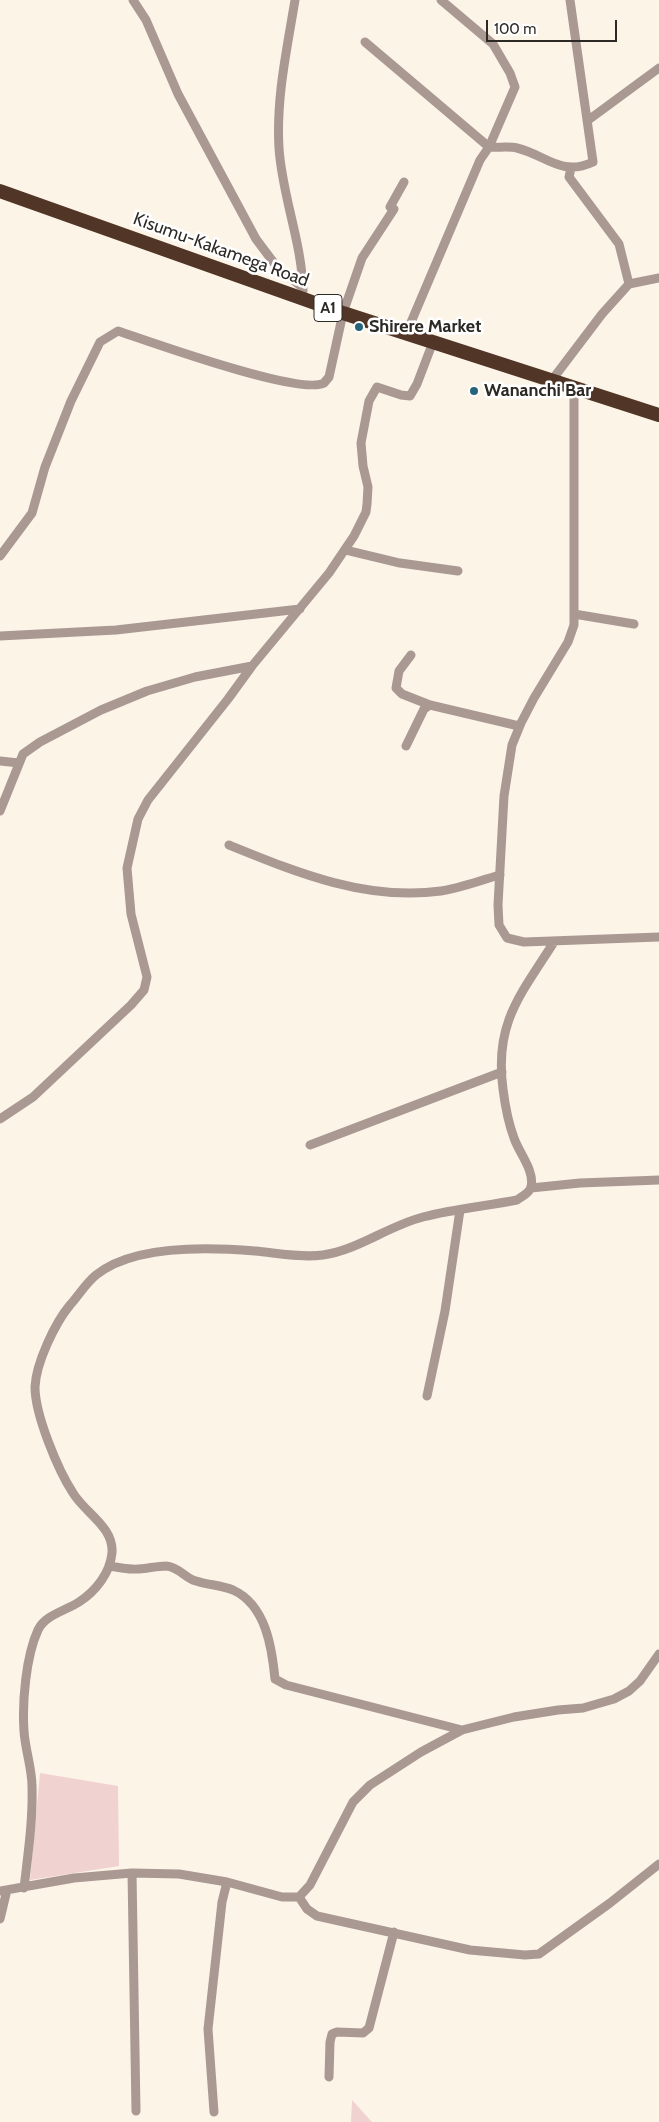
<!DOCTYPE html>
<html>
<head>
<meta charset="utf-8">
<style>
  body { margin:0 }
  #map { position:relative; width:659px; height:2122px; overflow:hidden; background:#fdf4e8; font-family:Cabin,sans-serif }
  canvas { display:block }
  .scale { position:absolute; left:486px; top:20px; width:131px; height:22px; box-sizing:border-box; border:2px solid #2d2a25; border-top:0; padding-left:6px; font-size:15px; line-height:18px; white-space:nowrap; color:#2d2a25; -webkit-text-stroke:4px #fff; paint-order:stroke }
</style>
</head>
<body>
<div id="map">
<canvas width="659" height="2122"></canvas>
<div class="scale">100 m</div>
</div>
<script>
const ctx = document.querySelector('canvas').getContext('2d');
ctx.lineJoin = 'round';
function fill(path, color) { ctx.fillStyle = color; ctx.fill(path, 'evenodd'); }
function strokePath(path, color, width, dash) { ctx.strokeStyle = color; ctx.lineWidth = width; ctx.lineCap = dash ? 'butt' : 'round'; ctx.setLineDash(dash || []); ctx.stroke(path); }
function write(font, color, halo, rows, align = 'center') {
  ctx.font = font + ' Cabin,sans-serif'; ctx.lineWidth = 5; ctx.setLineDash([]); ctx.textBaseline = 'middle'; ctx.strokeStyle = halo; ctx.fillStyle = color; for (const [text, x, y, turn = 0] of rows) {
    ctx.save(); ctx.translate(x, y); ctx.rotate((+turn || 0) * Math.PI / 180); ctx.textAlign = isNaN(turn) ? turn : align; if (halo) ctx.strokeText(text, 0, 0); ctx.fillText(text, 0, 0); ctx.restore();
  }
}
fill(new Path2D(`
  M 40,1773 L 118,1786 L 119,1866 L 30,1880 Z
  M 352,2100 L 372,2122 L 351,2122 Z`), '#f0d2d1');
strokePath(new Path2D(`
  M 133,0 L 146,20 L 178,94 L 256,239 L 277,267 L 303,288
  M 295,0 C 287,49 276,98 279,148 C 282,196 302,242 303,291
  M 365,42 L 489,147 L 515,87 L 510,73 L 493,44 L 441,0
  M 587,121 L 659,68
  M 571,168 L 569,177 L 619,244 L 629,284
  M 406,334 L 480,160 L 489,147 C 498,148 508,146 517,148 C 546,155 561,177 593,162 L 570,0
  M 552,380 L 602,314 L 629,284 L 659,278
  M 574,387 L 574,625 L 568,642 L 534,698 L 521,723 L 512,745 L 504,796 L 498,905 L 499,925 L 507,938 L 524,942 L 659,937
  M 346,550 L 400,563 L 458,571
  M 0,556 L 32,513 L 45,467 L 71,401 L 100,342 L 118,331 C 151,342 300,396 324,383 L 329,377 L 343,313 L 362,258 L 394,209 L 390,207 L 404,182
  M 574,614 L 634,624
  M 0,636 L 116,630 L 300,609
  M 411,655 L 399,671 L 396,688 L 402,694 L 430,705
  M 406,746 L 424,709 L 430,705 L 519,726
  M 0,761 L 19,763
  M 0,811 L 23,754 L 40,742 L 101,710 L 147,691 L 195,677 L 252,666
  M 229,845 C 298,873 366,901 441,891 C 461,888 481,880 500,875
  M 0,1119 L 33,1097 L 131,1005 L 144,990 L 147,977 L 131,914 L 127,868 L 138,819 L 148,800 L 228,699 L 252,666 L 329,573 L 354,536 L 366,512 L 367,504 L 368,487 L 363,466 L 361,443 L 369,401 L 377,387 L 401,395 L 410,396 L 417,384 L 433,342
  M 310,1145 L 502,1072
  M 531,1188 L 580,1183 L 659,1180
  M 427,1396 L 445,1311 L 460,1210
  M 109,1566 C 117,1567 124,1569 132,1569 C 143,1570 155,1566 166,1566 C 179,1567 185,1578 196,1581 C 208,1585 221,1585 233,1590 C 266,1605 272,1648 275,1679 L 286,1685 L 462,1730
  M 132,1873 L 136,2111
  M 24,1888 C 28,1854 33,1820 32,1786 C 32,1768 25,1749 24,1731 C 22,1702 26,1656 38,1630 C 45,1615 65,1611 79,1602 C 96,1591 110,1573 112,1553 C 114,1527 85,1513 73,1493 C 58,1470 35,1415 35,1387 C 36,1363 55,1323 70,1305 C 79,1295 86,1283 96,1275 C 133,1245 209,1247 255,1251 C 277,1253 301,1258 323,1255 C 358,1250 388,1226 423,1217 C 453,1209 486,1206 517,1200 C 522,1196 529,1194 531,1187 C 535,1171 519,1153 514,1138 C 508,1122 505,1105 503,1089 C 494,1023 521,994 554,942
  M 0,1891 L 74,1878 L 132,1873 L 179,1874 L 227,1882 L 282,1897 L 299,1897 L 310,1885 L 353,1802 L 370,1785 L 421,1752 L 462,1730 L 514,1717 L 558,1710 L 583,1708 L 614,1699 L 629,1691 L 640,1681 L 659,1654
  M 299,1897 L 307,1909 L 317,1916 L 470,1950 L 525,1955 L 539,1954 L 610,1903 L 659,1864
  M 0,1919 L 7,1890
  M 329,2077 L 330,2042 L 332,2034 L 337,2032 L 363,2033 L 369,2028 L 394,1932
  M 214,2112 L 208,2029 L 222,1902 L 227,1882`), '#a99992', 9);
strokePath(new Path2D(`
  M 0,191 L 343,313 L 659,415`), '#513526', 14);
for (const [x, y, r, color] of [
  [359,327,5,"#26647a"],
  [474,391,5,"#26647a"]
]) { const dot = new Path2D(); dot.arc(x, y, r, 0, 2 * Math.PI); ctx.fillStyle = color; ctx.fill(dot); strokePath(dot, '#fff', 2); }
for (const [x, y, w] of [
  [328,308,28]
]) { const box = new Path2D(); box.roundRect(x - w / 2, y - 13.5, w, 27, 4); ctx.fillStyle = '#fff'; ctx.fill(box); strokePath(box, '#2d2a25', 1); }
write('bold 16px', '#2d2a25', null, [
  ["A1",328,308]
]);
write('18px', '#2d2a25', '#fff', [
  ["Kisumu-Kakamega Road",221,250,20]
]);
write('bold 18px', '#2d2a25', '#fff', [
  ["Shirere Market",369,327],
  ["Wananchi Bar",484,391]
], 'left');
</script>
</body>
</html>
